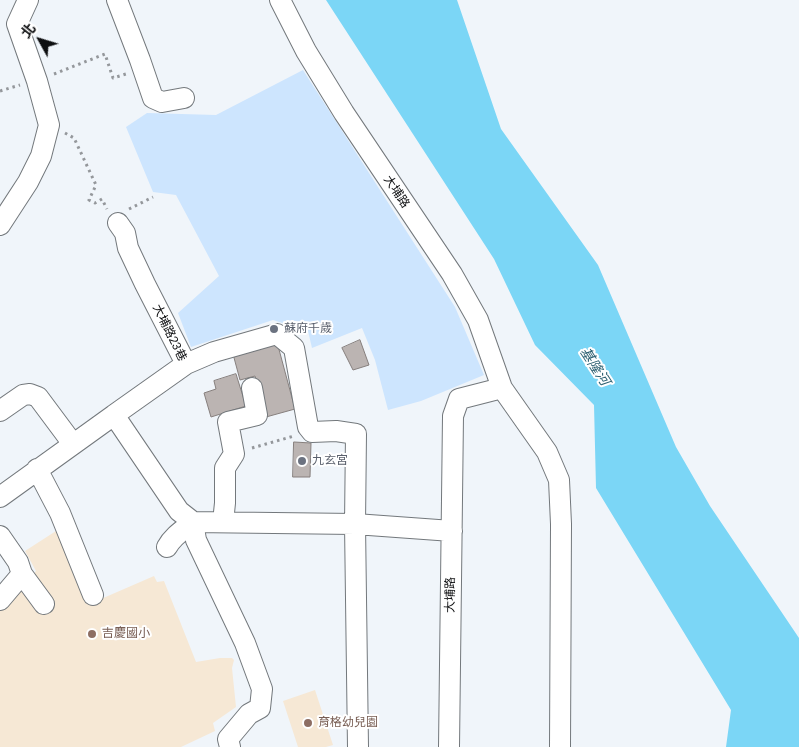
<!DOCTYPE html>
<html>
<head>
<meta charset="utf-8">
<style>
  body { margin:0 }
  #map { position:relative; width:799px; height:747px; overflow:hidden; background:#f0f5fa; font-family:Roboto,"Noto Sans TC",sans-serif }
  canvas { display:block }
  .north { position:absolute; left:15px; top:15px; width:50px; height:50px; -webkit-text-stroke:4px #fff; paint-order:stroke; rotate:309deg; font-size:14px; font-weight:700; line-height:20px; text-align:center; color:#0e0f11 }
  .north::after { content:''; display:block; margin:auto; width:18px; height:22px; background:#0e0f11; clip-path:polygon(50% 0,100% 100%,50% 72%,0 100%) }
</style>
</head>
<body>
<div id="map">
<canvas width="799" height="747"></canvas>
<div class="north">北</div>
</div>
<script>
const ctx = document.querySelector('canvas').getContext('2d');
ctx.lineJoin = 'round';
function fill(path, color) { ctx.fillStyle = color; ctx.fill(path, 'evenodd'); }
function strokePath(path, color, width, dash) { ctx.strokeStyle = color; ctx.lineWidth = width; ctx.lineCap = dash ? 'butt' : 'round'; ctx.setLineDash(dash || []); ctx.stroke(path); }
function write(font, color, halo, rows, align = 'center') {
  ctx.font = font + ' Roboto,"Noto Sans TC",sans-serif'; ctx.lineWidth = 4; ctx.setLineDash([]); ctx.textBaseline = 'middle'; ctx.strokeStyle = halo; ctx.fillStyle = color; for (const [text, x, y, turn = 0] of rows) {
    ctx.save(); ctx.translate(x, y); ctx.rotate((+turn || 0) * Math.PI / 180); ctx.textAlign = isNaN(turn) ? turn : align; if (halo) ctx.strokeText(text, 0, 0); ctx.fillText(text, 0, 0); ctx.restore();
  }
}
fill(new Path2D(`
  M 56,531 L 73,562 L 101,599 L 154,576 L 157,582 L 164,581 L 196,662 L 220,658 L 232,658 L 234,660 L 232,668 L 236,707 L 213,723 L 215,731 L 181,747 L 0,747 L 0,611 L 36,571 L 25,551 Z
  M 315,690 L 333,745 L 326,747 L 298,747 L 283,701 Z`), '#f6e8d5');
fill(new Path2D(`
  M 303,70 L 455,307 L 484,375 L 421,401 L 388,410 L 375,360 L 362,328 L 312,348 L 308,331 L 273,320 L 191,347 L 178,313 L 219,276 L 176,195 L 153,192 L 126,127 L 147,113 L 216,115 Z`), '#cde5fe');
fill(new Path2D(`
  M 326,0 L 457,0 L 501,129 L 598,265 L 676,447 L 710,506 L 799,638 L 799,747 L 726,747 L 731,710 L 596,488 L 594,405 L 535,345 L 494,259 Z`), '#7bd6f6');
const building = new Path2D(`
  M 360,340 L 369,365 L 353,370 L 342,348 Z
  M 277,342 L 295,409 L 266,417 L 255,376 L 240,380 L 233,354 Z
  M 236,374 L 246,406 L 211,417 L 204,393 L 216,389 L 214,381 Z
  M 294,442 L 311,443 L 310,477 L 293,477 Z`);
fill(building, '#bbb4b2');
strokePath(building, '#867f7d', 1);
const minor = new Path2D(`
  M 117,0 L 140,60 L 153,98 L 162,102 L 184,98
  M 280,0 L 306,51 L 344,113 L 452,274 L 478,320 L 502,388 L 547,452 L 559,480 L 561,524 L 560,747
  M 0,225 L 28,182 L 41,156 L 49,125 L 37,81 L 17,24 L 28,0
  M 186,364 L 214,352 L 277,334 L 294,348 L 308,427 L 312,432 L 336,431 L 356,434 L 355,524 L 358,747
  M 0,411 L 23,395 L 30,394 L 38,397 L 73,444
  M 114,415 L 186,364 L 145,284 L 128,248 L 125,233 L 118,223
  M 37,469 L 60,513 L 93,595
  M 0,497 L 114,415 L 179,511 L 193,522 L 196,540 L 245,643 L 262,689 L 260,708 L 249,714 L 228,739 L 230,747
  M 223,522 L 225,503 L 225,468 L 234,454 L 228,422 L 257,415 L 252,388
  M 0,536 L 18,562 L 22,574 L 0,600
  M 167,547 C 173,536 183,530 193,522 L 355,524 L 452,531
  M 22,574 L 44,604
  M 449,747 L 453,416 L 459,399 L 502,388`);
strokePath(minor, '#73787c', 22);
strokePath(new Path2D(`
  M 54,74 L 105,54 L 113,78 L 126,74
  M 0,91 L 20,85
  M 65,133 L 74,138 L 96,185 L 89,200 L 95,203 L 102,199 L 107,209
  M 129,209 L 153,197
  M 252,448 L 294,436`), '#94979b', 3, [2.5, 4]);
strokePath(minor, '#fff', 20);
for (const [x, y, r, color] of [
  [274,329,5,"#6b7280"],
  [302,461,5,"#6b7280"],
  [92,634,5,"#8d6e63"],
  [308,723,5,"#8d6e63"]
]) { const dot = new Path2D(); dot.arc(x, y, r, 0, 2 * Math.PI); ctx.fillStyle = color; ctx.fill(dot); strokePath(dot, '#fff', 2); }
write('12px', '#0e0f11', '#fff', [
  ["大埔路",396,192,56],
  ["大埔路23巷",169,333,64],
  ["大埔路",451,595,-89]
]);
write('12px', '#5b616d', '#fff', [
  ["蘇府千歲",284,329],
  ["九玄宮",312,461]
], 'left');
write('12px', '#785e54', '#fff', [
  ["吉慶國小",102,634],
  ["育格幼兒園",318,723]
], 'left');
write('italic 14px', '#2c5f70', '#fff', [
  ["基隆河",594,367,57]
]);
</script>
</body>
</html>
